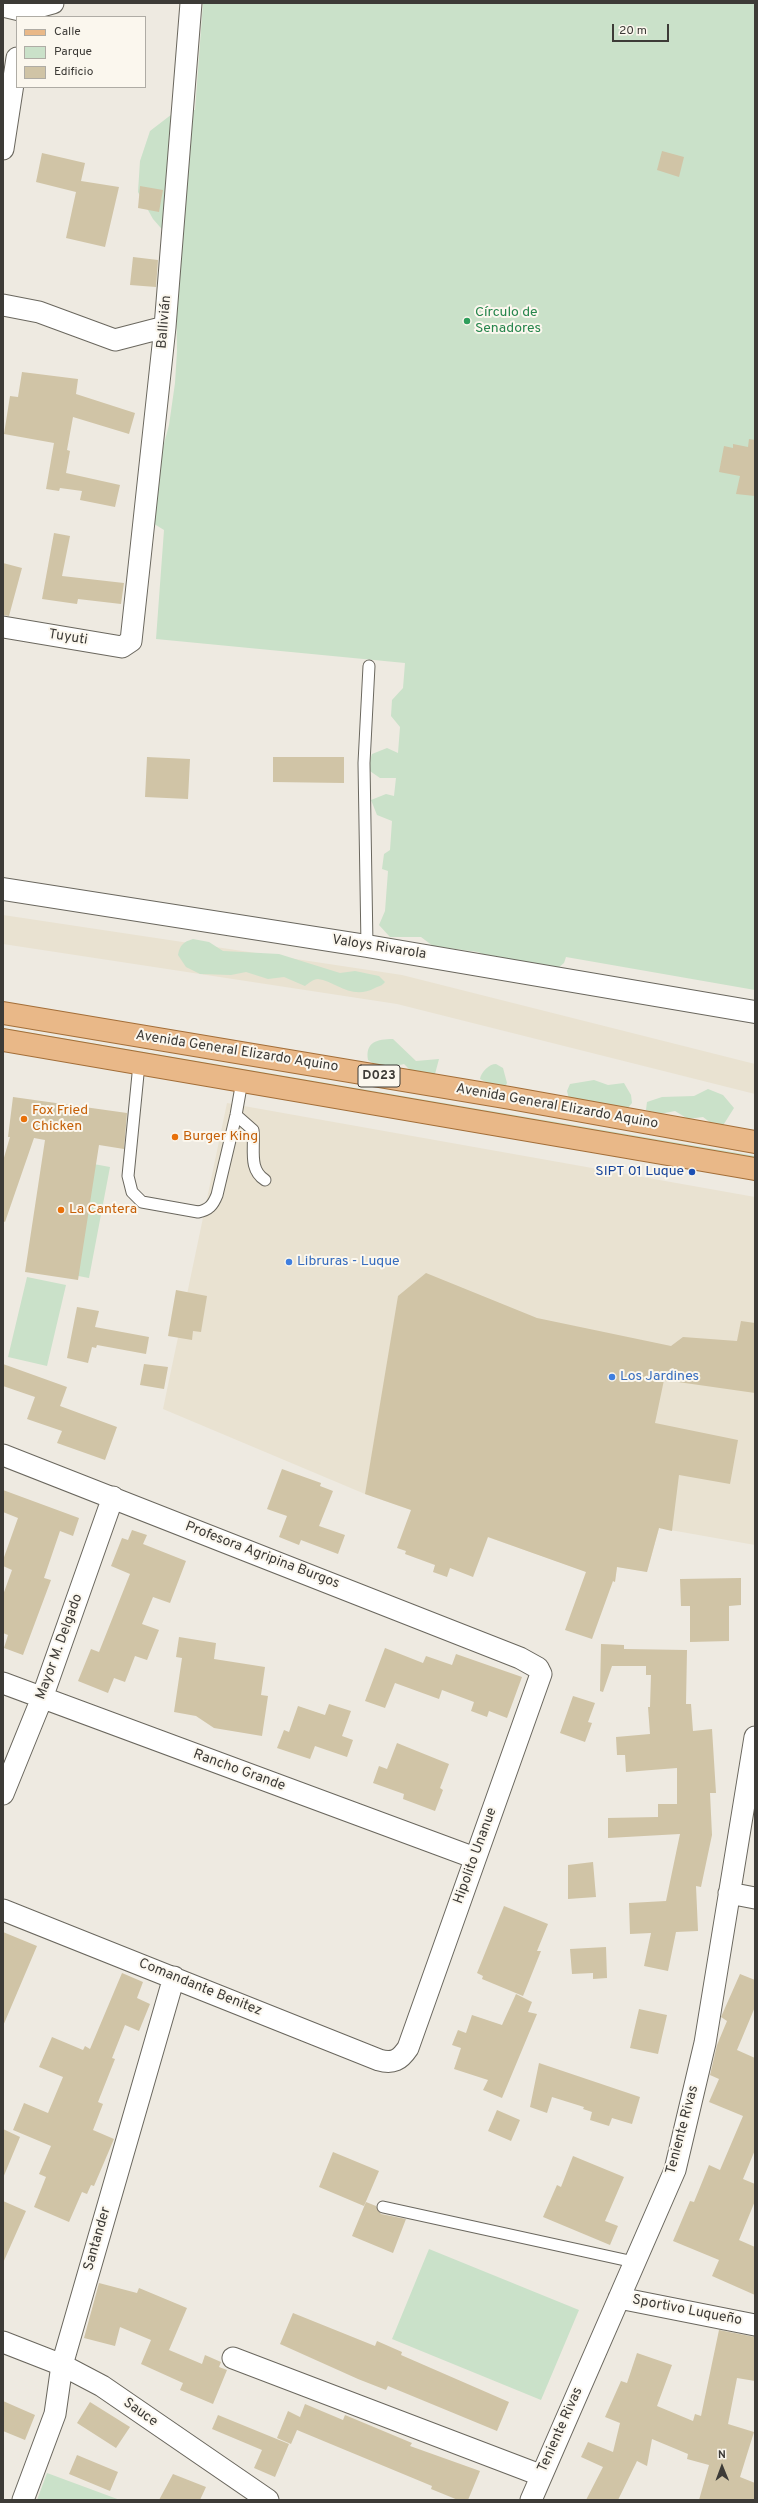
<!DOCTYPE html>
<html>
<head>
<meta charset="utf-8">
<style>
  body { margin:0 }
  #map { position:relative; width:758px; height:2503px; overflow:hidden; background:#eeeae1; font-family:Overpass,sans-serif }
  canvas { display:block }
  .frame { position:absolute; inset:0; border:4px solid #3d3b37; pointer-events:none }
  .legend { position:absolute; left:16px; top:16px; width:130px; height:72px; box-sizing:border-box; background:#fbf7ee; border:1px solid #afaca5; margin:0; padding:5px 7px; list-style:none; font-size:12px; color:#3d3b37 }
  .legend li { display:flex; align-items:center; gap:8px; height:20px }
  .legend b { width:20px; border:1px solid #afaca5 }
  .north { position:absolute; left:702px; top:2447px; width:40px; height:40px; -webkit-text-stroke:3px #fbf7ee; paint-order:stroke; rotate:359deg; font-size:11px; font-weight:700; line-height:16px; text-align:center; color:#3d3b37 }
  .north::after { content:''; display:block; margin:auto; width:14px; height:18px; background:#3d3b37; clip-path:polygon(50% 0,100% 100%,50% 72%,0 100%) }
  .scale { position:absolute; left:612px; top:24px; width:57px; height:18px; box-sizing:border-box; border:2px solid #3d3b37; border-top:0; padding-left:5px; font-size:12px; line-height:14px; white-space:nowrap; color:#3d3b37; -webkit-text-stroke:3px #fbf7ee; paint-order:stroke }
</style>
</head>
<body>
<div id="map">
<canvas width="758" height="2503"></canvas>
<div class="frame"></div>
<ul class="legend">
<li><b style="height:5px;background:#e9b888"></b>Calle</li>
<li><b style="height:11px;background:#cae1c9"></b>Parque</li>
<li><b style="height:11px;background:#d0c4a6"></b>Edificio</li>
</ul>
<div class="north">N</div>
<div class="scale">20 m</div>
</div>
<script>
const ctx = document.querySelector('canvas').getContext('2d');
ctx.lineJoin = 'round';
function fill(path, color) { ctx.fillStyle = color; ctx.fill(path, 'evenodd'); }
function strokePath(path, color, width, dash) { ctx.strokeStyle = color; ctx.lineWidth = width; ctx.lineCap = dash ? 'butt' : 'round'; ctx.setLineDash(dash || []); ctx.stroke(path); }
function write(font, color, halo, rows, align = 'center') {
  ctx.font = font + ' Overpass,sans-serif'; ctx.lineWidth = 4; ctx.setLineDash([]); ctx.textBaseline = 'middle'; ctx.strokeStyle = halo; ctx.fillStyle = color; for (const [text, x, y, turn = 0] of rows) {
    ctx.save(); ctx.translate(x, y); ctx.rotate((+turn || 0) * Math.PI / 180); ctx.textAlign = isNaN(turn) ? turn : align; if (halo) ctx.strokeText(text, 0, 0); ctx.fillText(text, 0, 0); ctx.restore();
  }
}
fill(new Path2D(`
  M 3,915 L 402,975 L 755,1064 L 755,1094 L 397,1004 L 3,944 Z
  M 227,1103 L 755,1197 L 755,1545 L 659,1528 L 647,1572 L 617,1567 L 615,1582 L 365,1494 L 163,1409 Z`), '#e9e2d1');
fill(new Path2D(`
  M 203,3 L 755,3 L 755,990 L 566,957 L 564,963 L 552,973 L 493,959 L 478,952 L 433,946 L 421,937 L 390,937 L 379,925 L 385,911 L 388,871 L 382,869 L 384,854 L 390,850 L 392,821 L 377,815 L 371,800 L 386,794 L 394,796 L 396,778 L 380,778 L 367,769 L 372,754 L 387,748 L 398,753 L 400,727 L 391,716 L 392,700 L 403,688 L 405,663 L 156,639 L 164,530 L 151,522 L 152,488 L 169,425 L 175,383 L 177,351 L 176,274 L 174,243 L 153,219 L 138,192 L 140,161 L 150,131 L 176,111 L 195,110 Z
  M 193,939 L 209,942 L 223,951 L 279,954 L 340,973 L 355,971 L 379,976 L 385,982 C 382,986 379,986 375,988 C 351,1001 336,981 318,979 C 313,979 309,983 305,986 L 284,977 L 268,979 L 246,972 L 231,975 L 200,974 L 186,967 L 178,955 C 180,945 183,942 193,939 Z
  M 3,1028 L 755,1156 L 755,1159 L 3,1031 Z
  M 393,1039 L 416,1061 L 439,1059 L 435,1074 L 430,1079 L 415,1075 L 404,1064 C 390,1067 379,1068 368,1060 C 365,1042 377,1039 393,1039 Z
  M 496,1064 L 503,1068 L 507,1083 L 505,1087 L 490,1084 L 480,1079 C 481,1072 489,1064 496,1064 Z
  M 594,1080 L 608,1085 L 624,1083 L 631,1095 L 632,1103 L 627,1109 L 611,1108 L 598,1102 L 569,1099 L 567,1091 L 570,1084 Z
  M 708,1089 L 723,1095 L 734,1108 L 722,1127 L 715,1126 L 703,1117 L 688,1119 L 675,1111 L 660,1114 L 646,1110 L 647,1102 L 662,1097 L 694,1096 Z
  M 50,1156 L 110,1167 L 89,1278 L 30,1267 Z
  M 27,1277 L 66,1285 L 47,1366 L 8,1357 Z
  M 429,2249 L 579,2310 L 541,2400 L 392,2339 Z
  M 47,2473 L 120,2500 L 37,2500 Z`), '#cae1c9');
fill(new Path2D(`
  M 662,151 L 684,157 L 679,177 L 657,170 Z
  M 42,153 L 85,163 L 81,181 L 119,187 L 105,247 L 66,238 L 76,192 L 36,182 Z
  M 140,186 L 163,190 L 159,212 L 138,208 Z
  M 133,257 L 158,260 L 156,287 L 130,285 Z
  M 22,372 L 78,379 L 76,394 L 135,413 L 129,434 L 73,417 L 67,450 L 70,451 L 66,473 L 120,485 L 115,507 L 80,500 L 82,491 L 60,488 L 59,491 L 46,489 L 54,443 L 4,434 L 10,396 L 18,397 Z
  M 749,439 L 755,440 L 755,496 L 736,494 L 740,476 L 719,472 L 724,446 L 733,448 L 733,444 L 748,447 Z
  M 54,533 L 70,536 L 62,576 L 124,583 L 121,604 L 78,599 L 77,604 L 42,599 Z
  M 3,563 L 22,568 L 9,616 L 3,615 Z
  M 147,757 L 190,759 L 188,799 L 145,797 Z
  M 273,757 L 344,757 L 344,783 L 273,782 Z
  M 13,1097 L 127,1113 L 124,1149 L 99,1145 L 78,1280 L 25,1272 L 45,1140 L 34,1138 L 5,1222 L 3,1221 L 3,1161 L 10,1137 L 8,1137 Z
  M 426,1273 L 537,1318 L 671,1346 L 683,1337 L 737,1341 L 741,1321 L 755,1323 L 755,1393 L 664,1380 L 655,1423 L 738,1440 L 730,1484 L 679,1475 L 672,1531 L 659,1528 L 647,1572 L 617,1567 L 615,1582 L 613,1581 L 592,1639 L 565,1630 L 586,1572 L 488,1537 L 473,1577 L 450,1568 L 447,1577 L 433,1572 L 435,1565 L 405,1554 L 406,1551 L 397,1548 L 411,1510 L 365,1494 L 398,1296 Z
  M 176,1290 L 207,1296 L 201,1332 L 193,1331 L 192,1340 L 168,1336 Z
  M 77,1307 L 99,1311 L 95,1327 L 149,1337 L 146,1354 L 97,1345 L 96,1348 L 92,1347 L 88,1363 L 67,1358 Z
  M 3,1364 L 67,1387 L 60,1406 L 117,1427 L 105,1460 L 57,1443 L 62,1431 L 27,1419 L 35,1397 L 3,1386 Z
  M 144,1364 L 168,1367 L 164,1389 L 140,1385 Z
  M 282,1469 L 321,1483 L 320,1486 L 333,1491 L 319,1526 L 345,1535 L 338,1554 L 301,1540 L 299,1545 L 279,1537 L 287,1516 L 267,1509 Z
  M 3,1490 L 79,1518 L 73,1536 L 60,1531 L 44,1578 L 51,1580 L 23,1655 L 4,1648 L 8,1635 L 3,1633 L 3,1595 L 12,1570 L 3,1566 L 3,1560 L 18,1518 L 3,1512 Z
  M 132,1530 L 147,1535 L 143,1544 L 186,1561 L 170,1603 L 153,1597 L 142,1624 L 159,1630 L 147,1660 L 135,1656 L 125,1682 L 114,1678 L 108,1693 L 78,1681 L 91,1649 L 99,1652 L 130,1574 L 111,1566 L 122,1538 L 128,1540 Z
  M 741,1578 L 741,1605 L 729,1606 L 729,1641 L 690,1642 L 690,1606 L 681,1606 L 680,1579 Z
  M 179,1637 L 216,1643 L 214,1659 L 265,1667 L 261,1695 L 268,1696 L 262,1736 L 214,1728 L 196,1716 L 174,1712 L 182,1658 L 176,1657 Z
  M 601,1644 L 624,1645 L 624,1649 L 687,1650 L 686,1704 L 691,1704 L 693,1731 L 712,1729 L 716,1793 L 710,1793 L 712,1835 L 701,1887 L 696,1886 L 698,1931 L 676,1932 L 668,1971 L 644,1966 L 651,1933 L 630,1934 L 629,1903 L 666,1901 L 680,1834 L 608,1838 L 608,1818 L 658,1817 L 658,1804 L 677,1804 L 677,1768 L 626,1772 L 625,1755 L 617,1755 L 616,1737 L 650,1734 L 648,1707 L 650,1707 L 651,1675 L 646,1675 L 646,1666 L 612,1666 L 603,1692 L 600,1691 Z
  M 385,1648 L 423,1663 L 426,1656 L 452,1665 L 456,1654 L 522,1677 L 507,1718 L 489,1711 L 487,1717 L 471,1711 L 474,1702 L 442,1690 L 439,1699 L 395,1683 L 385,1708 L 365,1701 Z
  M 573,1696 L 595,1703 L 588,1722 L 592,1723 L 585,1742 L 560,1733 Z
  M 329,1704 L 351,1711 L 342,1736 L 353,1740 L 347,1757 L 315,1746 L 310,1759 L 277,1748 L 284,1730 L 289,1732 L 298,1706 L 325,1715 Z
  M 397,1743 L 449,1764 L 440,1788 L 443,1790 L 435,1811 L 403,1799 L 404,1794 L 373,1783 L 379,1766 L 387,1769 Z
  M 593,1862 L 596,1897 L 568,1899 L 568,1865 Z
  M 504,1906 L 548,1924 L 537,1951 L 541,1951 L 523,1996 L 482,1979 L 483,1976 L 477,1973 Z
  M 3,1932 L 37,1946 L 3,2026 Z
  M 606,1947 L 607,1978 L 593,1979 L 593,1973 L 572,1974 L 570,1949 Z
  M 122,1973 L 143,1982 L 137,1998 L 150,2004 L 139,2031 L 125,2025 L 112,2058 L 115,2059 L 98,2102 L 103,2104 L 93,2130 L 114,2139 L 94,2186 L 91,2185 L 87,2194 L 82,2192 L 69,2222 L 34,2207 L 46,2177 L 39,2174 L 51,2146 L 13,2130 L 24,2103 L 48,2113 L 63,2077 L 39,2067 L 52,2037 L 83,2050 L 85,2046 L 90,2049 Z
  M 740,1974 L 755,1980 L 755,2007 L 737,2050 L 755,2058 L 755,2150 L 743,2179 L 755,2184 L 755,2201 L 739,2240 L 755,2247 L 755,2295 L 712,2276 L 719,2260 L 673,2241 L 690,2201 L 694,2202 L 709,2165 L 720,2170 L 743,2116 L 709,2102 L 719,2079 L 710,2075 L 717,2045 L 727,2021 L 721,2017 Z
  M 516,1994 L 532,2002 L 528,2012 L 537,2014 L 502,2098 L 483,2090 L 488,2080 L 454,2069 L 461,2048 L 452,2045 L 458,2030 L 466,2033 L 472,2015 L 502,2025 Z
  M 639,2009 L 667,2015 L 658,2054 L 630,2048 Z
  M 539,2063 L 640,2097 L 632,2124 L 612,2118 L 609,2126 L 590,2120 L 592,2112 L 583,2109 L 584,2107 L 552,2097 L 547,2113 L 530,2107 Z
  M 497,2110 L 520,2120 L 511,2141 L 488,2131 Z
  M 3,2129 L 20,2137 L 3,2178 Z
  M 333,2152 L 379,2171 L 364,2206 L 319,2187 Z
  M 573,2156 L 624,2177 L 605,2221 L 618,2226 L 610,2245 L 543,2217 L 557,2185 L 561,2187 Z
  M 3,2201 L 26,2211 L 3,2263 Z
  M 366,2202 L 376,2206 L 381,2214 L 406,2219 L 393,2253 L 352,2236 Z
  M 99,2283 L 137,2293 L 139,2288 L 187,2308 L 169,2350 L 202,2364 L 205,2355 L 221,2362 L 219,2367 L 227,2370 L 213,2404 L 180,2390 L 183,2383 L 141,2364 L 151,2340 L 120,2327 L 115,2346 L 84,2338 Z
  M 293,2313 L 375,2346 L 377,2341 L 402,2352 L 401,2355 L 509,2402 L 497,2431 L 388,2386 L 386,2390 L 358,2379 L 280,2344 Z
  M 719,2330 L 755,2337 L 755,2381 L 737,2378 L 728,2424 L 754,2432 L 740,2477 L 755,2483 L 755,2500 L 699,2500 L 709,2465 L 687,2459 L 688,2454 L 652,2439 L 647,2466 L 637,2461 L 618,2500 L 586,2500 L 603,2467 L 581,2457 L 588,2442 L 613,2452 L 620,2423 L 605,2417 L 621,2381 L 627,2383 L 637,2353 L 672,2365 L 657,2406 L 693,2421 L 695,2414 L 701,2416 Z
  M 3,2401 L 35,2415 L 25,2440 L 3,2431 Z
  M 90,2402 L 130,2427 L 116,2448 L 77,2423 Z
  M 305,2404 L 343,2420 L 345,2415 L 412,2443 L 410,2446 L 480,2471 L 468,2500 L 458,2500 L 431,2489 L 432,2486 L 297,2430 L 291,2444 L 277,2438 L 288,2411 L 300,2417 Z
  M 218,2415 L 289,2444 L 275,2477 L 254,2468 L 262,2450 L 212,2429 Z
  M 77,2455 L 118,2472 L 110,2491 L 69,2474 Z
  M 173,2474 L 206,2487 L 200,2500 L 159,2500 Z`), '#d0c4a6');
const service = new Path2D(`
  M 367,946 L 364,763 L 369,666
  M 139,1064 L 128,1176 L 132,1192 L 142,1202 L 198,1212 C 209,1210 213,1205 217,1195 L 236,1115 L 242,1081
  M 236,1115 L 253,1130 C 255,1149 248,1169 265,1180
  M 383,2207 L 634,2262`);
const minor = new Path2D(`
  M 3,6 L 24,11 L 53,3
  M 3,149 L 17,58
  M 3,305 L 39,312 L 115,340 L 165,327
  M 3,627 L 122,647 L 131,641 L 165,327 L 191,3
  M 3,1455 L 520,1658 L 538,1668 L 541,1674 L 408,2048 C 400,2060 393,2064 379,2060 L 3,1910
  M 3,1683 L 475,1858
  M 3,1794 L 42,1698 L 113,1497
  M 729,1893 L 755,1898
  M 619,2298 L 755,2325
  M 3,2342 L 62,2365 L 102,2386 L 268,2500
  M 233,2358 L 540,2475
  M 23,2500 L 55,2414 L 62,2365 L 174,1977
  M 531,2500 L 675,2170 L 705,2043 L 755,1737`);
const tertiary = new Path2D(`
  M 3,889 L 367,946 L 755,1012`);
const primary = new Path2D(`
  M 3,1013 L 510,1098 L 755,1142
  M 3,1040 L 755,1169`);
strokePath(service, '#6a675e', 13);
strokePath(minor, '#6a675e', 23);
strokePath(tertiary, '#6a675e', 24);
strokePath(primary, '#a36e38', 24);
strokePath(service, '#fff', 11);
strokePath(minor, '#fff', 21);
strokePath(tertiary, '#fff', 22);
strokePath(primary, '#e9b888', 22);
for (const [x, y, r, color] of [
  [467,321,4,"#2e9e5b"],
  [24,1119,4,"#e8710a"],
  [175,1137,4,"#e8710a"],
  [692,1172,4,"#1a4fb4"],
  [61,1210,4,"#e8710a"],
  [289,1262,4,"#3f7fe0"],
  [612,1377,4,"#3f7fe0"]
]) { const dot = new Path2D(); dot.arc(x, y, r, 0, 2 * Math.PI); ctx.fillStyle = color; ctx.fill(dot); strokePath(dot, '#fbf7ee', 1.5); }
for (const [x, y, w] of [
  [379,1076,42]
]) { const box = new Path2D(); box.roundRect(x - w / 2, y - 11, w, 22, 3); ctx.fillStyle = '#fbf7ee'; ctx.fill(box); strokePath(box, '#3d3b37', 1); }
write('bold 13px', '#3d3b37', null, [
  ["D023",379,1076]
]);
write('14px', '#27864d', '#fbf7ee', [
  ["Círculo de",475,313],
  ["Senadores",475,329]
], 'left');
write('14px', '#3d3b37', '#fbf7ee', [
  ["Ballivián",165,322,-85],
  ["Tuyuti",68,638,9],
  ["Valoys Rivarola",379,948,9],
  ["Avenida General Elizardo Aquino",237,1052,9],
  ["Avenida General Elizardo Aquino",557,1107,10],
  ["Profesora Agripina Burgos",262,1556,21],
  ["Mayor M. Delgado",60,1647,-70],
  ["Rancho Grande",239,1771,20],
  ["Hipolito Unanue",476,1856,-70],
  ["Comandante Benitez",200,1988,22],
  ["Teniente Rivas",683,2130,-75],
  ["Santander",98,2239,-74],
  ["Sportivo Luqueño",687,2311,11],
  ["Sauce",140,2413,35],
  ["Teniente Rivas",561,2430,-66]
]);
write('14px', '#c56008', '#fbf7ee', [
  ["Fox Fried",32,1111],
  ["Chicken",32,1127],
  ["Burger King",183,1137],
  ["La Cantera",69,1210]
], 'left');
write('14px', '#164399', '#fbf7ee', [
  ["SIPT 01 Luque",684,1172]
], 'right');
write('14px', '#366cbe', '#fbf7ee', [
  ["Libruras - Luque",297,1262],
  ["Los Jardines",620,1377]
], 'left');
</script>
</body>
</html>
